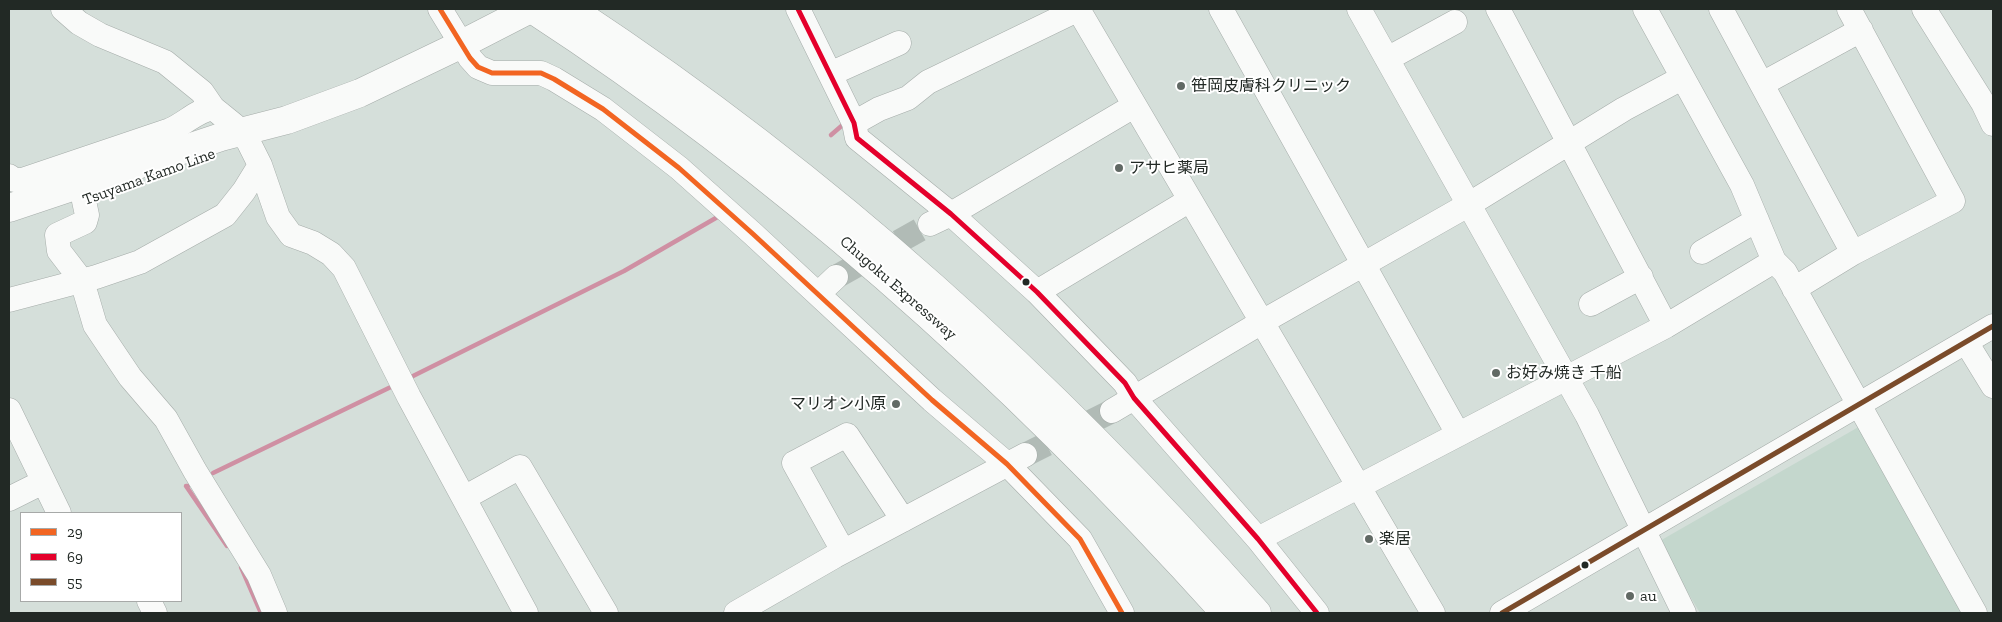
<!DOCTYPE html>
<html>
<head>
<meta charset="utf-8">
<style>
  body { margin:0 }
  #map { position:relative; width:2002px; height:622px; overflow:hidden; background:#d5dfda; font-family:"Zilla Slab",serif }
  canvas { display:block }
  .frame { position:absolute; inset:0; border:10px solid #222925; pointer-events:none }
  .legend { position:absolute; left:20px; top:512px; width:162px; height:90px; box-sizing:border-box; background:#fff; border:1px solid #a7a9a8; margin:0; padding:6px 9px; list-style:none; font-size:15px; color:#222925 }
  .legend li { display:flex; align-items:center; gap:10px; height:25px }
  .legend b { width:25px; border:1px solid #a7a9a8 }
</style>
</head>
<body>
<div id="map">
<canvas width="2002" height="622"></canvas>
<div class="frame"></div>
<ul class="legend">
<li><b style="height:6px;background:#f26522"></b>29</li>
<li><b style="height:6px;background:#e4002b"></b>69</li>
<li><b style="height:6px;background:#7a4b2a"></b>55</li>
</ul>
</div>
<script>
const ctx = document.querySelector('canvas').getContext('2d');
ctx.lineJoin = 'round';
function fill(path, color) { ctx.fillStyle = color; ctx.fill(path, 'evenodd'); }
function strokePath(path, color, width, dash) { ctx.strokeStyle = color; ctx.lineWidth = width; ctx.lineCap = dash ? 'butt' : 'round'; ctx.setLineDash(dash || []); ctx.stroke(path); }
function write(font, color, halo, rows, align = 'center') {
  ctx.font = font + ' "Zilla Slab","Noto Sans JP",serif'; ctx.lineWidth = 4; ctx.setLineDash([]); ctx.textBaseline = 'middle'; ctx.strokeStyle = halo; ctx.fillStyle = color; for (const [text, x, y, turn = 0] of rows) {
    ctx.save(); ctx.translate(x, y); ctx.rotate((+turn || 0) * Math.PI / 180); ctx.textAlign = isNaN(turn) ? turn : align; if (halo) ctx.strokeText(text, 0, 0); ctx.fillText(text, 0, 0); ctx.restore();
  }
}
fill(new Path2D(`
  M 1862,425 L 1968,613 L 1700,613 L 1658,542 Z`), '#c4d7cd');
strokePath(new Path2D(`
  M 831,135 L 846,122
  M 409,378 L 624,271 L 721,215
  M 213,473 L 395,385
  M 188,486 L 186,486 L 227,546
  M 241,567 L 261,613`), '#cf90a3', 4.5);
strokePath(new Path2D(`
  M 836,277 L 930,224
  M 1025,455 L 1112,411`), '#b1bbb6', 24, [24, 12]);
const minor = new Path2D(`
  M 63,9 L 79,23 L 100,35 L 165,62 L 202,92 L 213,108 L 234,125 L 248,141 L 260,165 L 278,217 L 291,235 L 313,243 L 331,254 L 344,268 L 409,397 L 526,613
  M 440,9 L 470,58 L 478,67 L 492,73 L 541,73 L 554,79 L 603,109 L 679,168 L 753,234 L 932,400 L 1007,464 L 1080,539 L 1122,613
  M 798,9 L 854,123 L 857,138 L 951,214 L 1037,292 L 1125,383 L 1134,398 L 1258,539 L 1317,613
  M 1078,9 L 1433,613
  M 1221,9 L 1458,434
  M 1359,9 L 1587,415 L 1684,613
  M 1498,9 L 1666,326
  M 1645,9 L 1742,185 L 1774,261 L 1785,272 L 1975,613
  M 1721,9 L 1853,253
  M 1924,9 L 1983,103 L 1993,124
  M 1387,59 L 1455,22
  M 830,74 L 899,43
  M 1762,84 L 1861,30
  M 854,123 L 879,109 L 908,98 L 928,82 L 1079,9
  M 9,176 L 14,180 L 22,180 L 170,130 C 185,124 197,110 213,108
  M 84,201 L 87,215 L 85,222 L 57,235 L 59,251 L 82,281 L 95,325 L 130,377 L 166,419 L 195,471 L 259,575 L 275,613
  M 930,224 L 951,214 L 1134,106
  M 1702,252 L 1757,220
  M 1794,289 L 1853,253 L 1953,201 L 1849,9
  M 1037,292 L 1190,200
  M 818,294 L 836,277
  M 9,300 L 96,277 L 140,262 L 225,215 L 244,191 L 260,165
  M 1591,304 L 1641,277
  M 1966,342 L 1993,386
  M 9,410 L 59,513
  M 1112,411 L 1262,322 L 1468,205 L 1624,109 L 1682,78
  M 464,498 L 520,467 L 606,613
  M 9,499 L 43,482
  M 1258,539 L 1666,326 L 1774,261
  M 843,551 L 794,463 L 847,435 L 903,520
  M 149,601 L 155,613
  M 736,613 L 835,556 L 1025,455
  M 1502,613 L 1993,326`);
const major = new Path2D(`
  M 9,208 L 221,137 L 287,120 L 360,93 L 462,44 L 530,9`);
const highway = new Path2D(`
  M 532,9 C 790,177 1019,384 1225,613
  M 571,9 C 830,179 1052,381 1257,613`);
strokePath(minor, '#a5aca9', 25);
strokePath(major, '#a5aca9', 29);
strokePath(highway, '#a5aca9', 29);
strokePath(minor, '#f9faf9', 24);
strokePath(major, '#f9faf9', 28);
strokePath(highway, '#f9faf9', 28);
strokePath(new Path2D(`
  M 440,9 L 470,58 L 478,67 L 492,73 L 541,73 L 554,79 L 603,109 L 679,168 L 753,234 L 932,400 L 1007,464 L 1080,539 L 1122,613`), '#f26522', 5);
strokePath(new Path2D(`
  M 798,9 L 854,123 L 857,138 L 951,214 L 1037,292 L 1125,383 L 1134,398 L 1258,539 L 1317,613`), '#e4002b', 5);
strokePath(new Path2D(`
  M 1502,613 L 1993,326`), '#7a4b2a', 5);
for (const [x, y, r, color] of [
  [1181,86,5,"#616964"],
  [1119,168,5,"#616964"],
  [1026,282,4.5,"#222925"],
  [1496,373,5,"#616964"],
  [896,404,5,"#616964"],
  [1369,539,5,"#616964"],
  [1585,565,4.5,"#222925"],
  [1630,596,5,"#616964"]
]) { const dot = new Path2D(); dot.arc(x, y, r, 0, 2 * Math.PI); ctx.fillStyle = color; ctx.fill(dot); strokePath(dot, '#fff', 2); }
write('16px', '#222925', '#fff', [
  ["笹岡皮膚科クリニック",1191,86],
  ["アサヒ薬局",1129,168],
  ["お好み焼き 千船",1506,373],
  ["マリオン小原",886,404,"right"],
  ["楽居",1379,539],
  ["au",1640,596]
], 'left');
write('16px', '#222925', '#fff', [
  ["Tsuyama Kamo Line",149,177,-20],
  ["Chugoku Expressway",898,288,41]
]);
</script>
</body>
</html>
